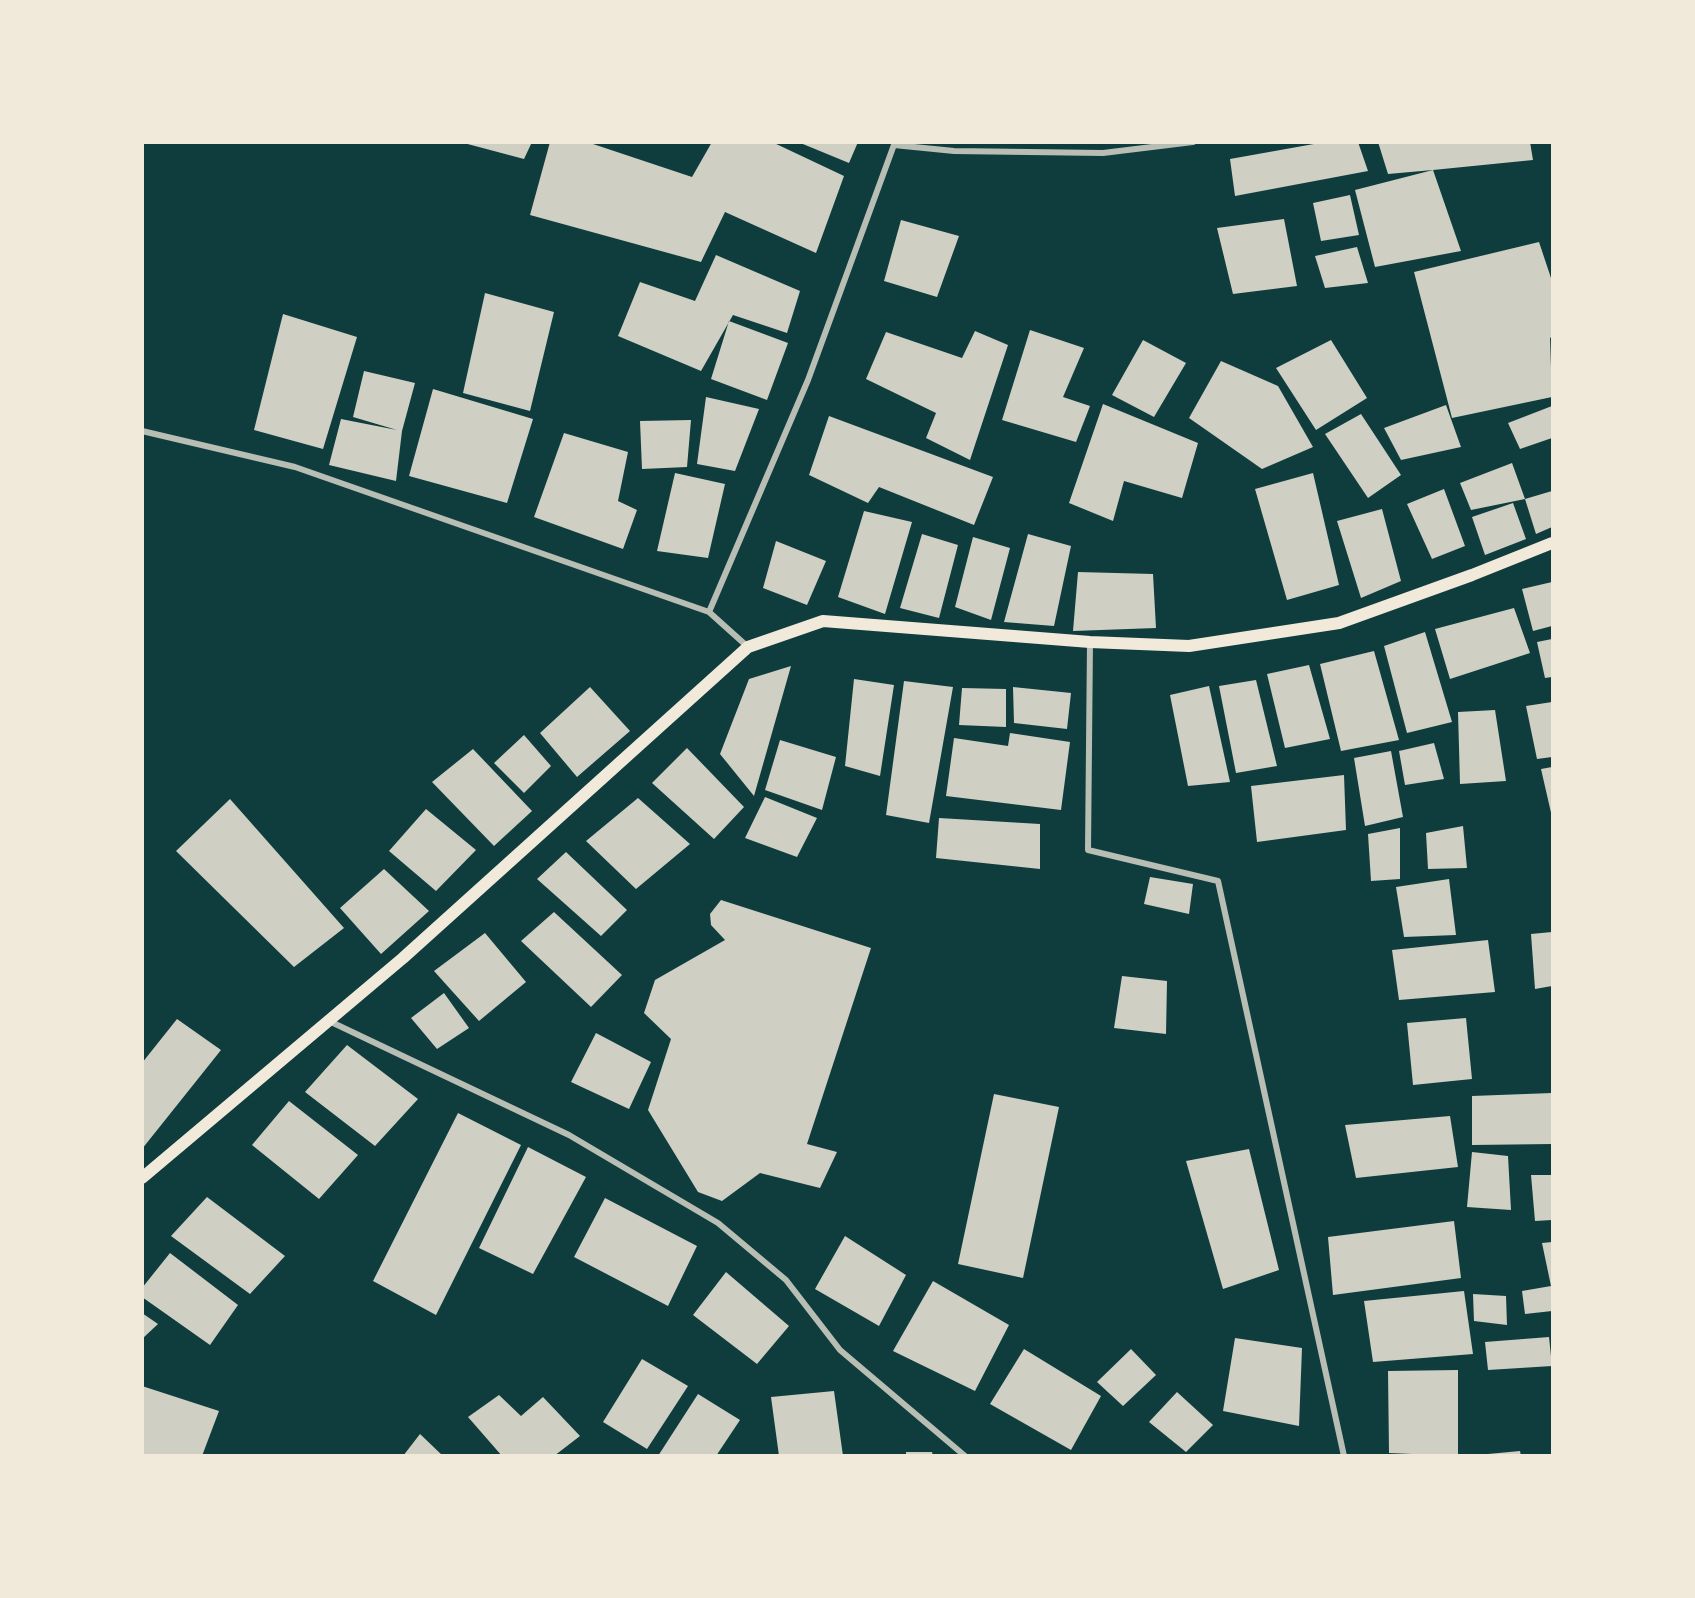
<!DOCTYPE html>
<html>
<head>
<meta charset="utf-8">
<style>
  body { margin:0 }
  #map { position:relative; width:1695px; height:1598px; overflow:hidden; background:#0f3d3e; font-family:Helvetica,sans-serif }
  canvas { display:block }
  .frame { position:absolute; inset:0; border:144px solid #f1e9da; pointer-events:none }
</style>
</head>
<body>
<div id="map">
<canvas width="1695" height="1598"></canvas>
<div class="frame"></div>
</div>
<script>
const ctx = document.querySelector('canvas').getContext('2d');
ctx.lineJoin = 'round';
function fill(path, color) { ctx.fillStyle = color; ctx.fill(path, 'evenodd'); }
function strokePath(path, color, width, dash) { ctx.strokeStyle = color; ctx.lineWidth = width; ctx.lineCap = dash ? 'butt' : 'round'; ctx.setLineDash(dash || []); ctx.stroke(path); }
fill(new Path2D(`
  M 460,142 L 532,142 L 524,159 Z
  M 550,142 L 587,142 L 692,177 L 712,142 L 772,142 L 844,176 L 816,253 L 725,212 L 701,262 L 530,215 Z
  M 798,142 L 858,142 L 849,163 Z
  M 1325,142 L 1358,142 L 1368,171 L 1235,196 L 1230,159 Z
  M 1378,142 L 1530,142 L 1533,160 L 1433,170 L 1461,251 L 1375,267 L 1355,190 L 1433,170 L 1388,174 Z
  M 1350,195 L 1359,235 L 1321,241 L 1313,203 Z
  M 1284,219 L 1297,286 L 1233,294 L 1217,228 Z
  M 901,220 L 959,236 L 937,297 L 884,281 Z
  M 1539,242 L 1552,281 L 1552,337 L 1550,338 L 1552,397 L 1452,418 L 1414,272 Z
  M 1357,247 L 1368,283 L 1325,288 L 1315,256 Z
  M 716,255 L 800,291 L 787,333 L 733,315 L 701,371 L 618,336 L 640,282 L 695,301 Z
  M 485,293 L 554,312 L 530,411 L 463,393 Z
  M 283,314 L 357,337 L 323,449 L 254,430 Z
  M 729,321 L 788,343 L 767,400 L 711,379 Z
  M 1030,330 L 1084,348 L 1063,397 L 1090,406 L 1076,442 L 1002,420 Z
  M 975,331 L 1008,345 L 970,460 L 926,438 L 936,413 L 866,379 L 886,332 L 962,358 Z
  M 1143,340 L 1186,363 L 1154,417 L 1112,395 Z
  M 1331,340 L 1367,398 L 1316,430 L 1276,368 Z
  M 1221,361 L 1278,386 L 1313,447 L 1262,469 L 1189,418 Z
  M 364,371 L 415,383 L 402,431 L 396,481 L 329,465 L 341,419 L 397,430 L 353,417 Z
  M 433,389 L 533,419 L 507,503 L 409,476 Z
  M 706,397 L 759,409 L 735,471 L 697,464 Z
  M 1103,404 L 1198,443 L 1182,498 L 1124,481 L 1113,521 L 1069,503 Z
  M 1446,405 L 1461,447 L 1401,460 L 1384,428 Z
  M 1552,406 L 1552,438 L 1520,449 L 1508,423 Z
  M 1361,414 L 1401,475 L 1368,498 L 1325,434 Z
  M 829,416 L 993,477 L 974,525 L 879,487 L 868,503 L 809,475 Z
  M 691,420 L 687,467 L 642,469 L 640,421 Z
  M 564,433 L 628,452 L 618,501 L 637,510 L 623,549 L 534,517 Z
  M 1512,463 L 1525,499 L 1471,510 L 1460,483 Z
  M 675,473 L 725,484 L 708,558 L 657,551 Z
  M 1313,473 L 1339,585 L 1287,600 L 1255,489 Z
  M 1444,489 L 1465,546 L 1432,559 L 1407,504 Z
  M 1552,491 L 1552,527 L 1536,534 L 1525,499 Z
  M 1513,503 L 1526,539 L 1485,555 L 1472,517 Z
  M 1382,509 L 1401,581 L 1361,598 L 1337,521 Z
  M 864,511 L 912,522 L 885,614 L 838,597 Z
  M 922,534 L 958,545 L 939,618 L 900,608 Z
  M 1028,534 L 1071,546 L 1054,626 L 1004,622 Z
  M 973,537 L 1010,548 L 991,620 L 955,607 Z
  M 776,541 L 826,561 L 807,605 L 763,588 Z
  M 1078,572 L 1153,574 L 1156,628 L 1073,631 Z
  M 1552,582 L 1552,626 L 1533,631 L 1522,589 Z
  M 1514,608 L 1530,653 L 1450,679 L 1435,629 Z
  M 1425,632 L 1452,722 L 1407,733 L 1384,646 Z
  M 1552,639 L 1552,677 L 1545,678 L 1537,642 Z
  M 1374,651 L 1399,740 L 1341,751 L 1320,664 Z
  M 1309,665 L 1330,739 L 1285,748 L 1267,674 Z
  M 791,666 L 754,796 L 720,754 L 749,679 Z
  M 854,679 L 894,685 L 880,776 L 845,766 Z
  M 1256,680 L 1277,766 L 1236,773 L 1219,686 Z
  M 904,681 L 953,687 L 929,823 L 886,815 Z
  M 1209,686 L 1230,782 L 1188,786 L 1170,695 Z
  M 590,687 L 630,731 L 577,777 L 540,733 Z
  M 1013,687 L 1071,693 L 1067,729 L 1014,723 Z
  M 962,688 L 1006,689 L 1006,727 L 959,725 Z
  M 1552,702 L 1552,757 L 1537,759 L 1526,706 Z
  M 1495,710 L 1506,781 L 1460,784 L 1458,712 Z
  M 1010,733 L 1070,742 L 1061,810 L 946,796 L 954,738 L 1008,746 Z
  M 524,735 L 551,766 L 524,793 L 494,763 Z
  M 780,740 L 836,757 L 822,810 L 765,790 Z
  M 1434,743 L 1444,779 L 1405,785 L 1399,751 Z
  M 687,748 L 744,807 L 714,839 L 652,783 Z
  M 473,749 L 532,811 L 494,846 L 432,782 Z
  M 1391,751 L 1403,817 L 1365,826 L 1354,758 Z
  M 1552,767 L 1552,817 L 1541,769 Z
  M 1344,775 L 1346,830 L 1257,842 L 1251,786 Z
  M 765,797 L 817,818 L 797,857 L 745,838 Z
  M 638,798 L 690,844 L 636,889 L 586,841 Z
  M 230,799 L 344,928 L 294,967 L 176,851 Z
  M 426,809 L 476,850 L 436,891 L 389,851 Z
  M 939,818 L 1040,824 L 1040,869 L 936,858 Z
  M 1463,826 L 1467,868 L 1428,869 L 1426,833 Z
  M 1400,828 L 1400,879 L 1371,881 L 1368,834 Z
  M 566,852 L 627,910 L 601,936 L 537,879 Z
  M 384,869 L 429,911 L 381,954 L 340,908 Z
  M 1150,877 L 1193,884 L 1189,914 L 1144,904 Z
  M 1449,879 L 1456,935 L 1404,937 L 1396,887 Z
  M 721,900 L 871,948 L 807,1144 L 837,1152 L 820,1188 L 760,1173 L 722,1201 L 698,1192 L 648,1110 L 671,1039 L 644,1013 L 655,980 L 725,940 L 711,925 L 710,914 Z
  M 554,912 L 622,975 L 591,1007 L 521,941 Z
  M 1552,932 L 1552,986 L 1535,989 L 1531,934 Z
  M 485,933 L 526,982 L 479,1021 L 434,971 Z
  M 1488,940 L 1495,992 L 1399,1000 L 1392,950 Z
  M 1122,976 L 1167,981 L 1166,1034 L 1114,1028 Z
  M 444,993 L 469,1028 L 437,1049 L 411,1018 Z
  M 1466,1018 L 1472,1079 L 1413,1085 L 1407,1023 Z
  M 177,1019 L 221,1050 L 142,1149 L 142,1063 Z
  M 596,1033 L 651,1062 L 629,1109 L 571,1082 Z
  M 347,1045 L 418,1099 L 375,1146 L 305,1092 Z
  M 1552,1093 L 1552,1144 L 1472,1145 L 1472,1096 Z
  M 994,1094 L 1059,1107 L 1023,1278 L 958,1264 Z
  M 289,1101 L 358,1155 L 319,1199 L 252,1145 Z
  M 458,1113 L 521,1145 L 436,1315 L 373,1281 Z
  M 1450,1116 L 1458,1167 L 1356,1178 L 1345,1125 Z
  M 528,1147 L 586,1177 L 533,1274 L 479,1248 Z
  M 1249,1149 L 1279,1270 L 1223,1289 L 1186,1161 Z
  M 1472,1152 L 1508,1156 L 1511,1210 L 1467,1207 Z
  M 1531,1175 L 1552,1175 L 1552,1220 L 1535,1221 Z
  M 207,1197 L 285,1256 L 250,1294 L 171,1236 Z
  M 605,1198 L 697,1246 L 668,1306 L 574,1257 Z
  M 1454,1221 L 1461,1278 L 1333,1295 L 1328,1237 Z
  M 845,1236 L 906,1275 L 879,1326 L 815,1289 Z
  M 1552,1242 L 1552,1311 L 1525,1314 L 1522,1291 L 1551,1286 L 1542,1243 Z
  M 170,1253 L 238,1305 L 210,1345 L 142,1297 L 142,1288 Z
  M 726,1272 L 789,1326 L 757,1364 L 693,1315 Z
  M 933,1281 L 1009,1325 L 975,1391 L 893,1351 Z
  M 1464,1291 L 1473,1354 L 1373,1362 L 1364,1301 Z
  M 1473,1294 L 1506,1296 L 1507,1325 L 1474,1321 Z
  M 142,1313 L 158,1324 L 142,1339 Z
  M 1549,1337 L 1552,1366 L 1488,1370 L 1485,1342 Z
  M 1235,1338 L 1302,1348 L 1299,1426 L 1223,1411 Z
  M 1024,1349 L 1101,1396 L 1071,1450 L 990,1404 Z
  M 1131,1349 L 1156,1375 L 1123,1406 L 1097,1382 Z
  M 642,1359 L 688,1386 L 647,1449 L 603,1422 Z
  M 1458,1370 L 1458,1456 L 1389,1453 L 1388,1371 Z
  M 142,1386 L 219,1411 L 202,1456 L 142,1456 Z
  M 834,1391 L 843,1456 L 779,1456 L 771,1397 Z
  M 1177,1392 L 1213,1425 L 1186,1452 L 1149,1422 Z
  M 698,1394 L 740,1420 L 716,1456 L 658,1456 Z
  M 499,1395 L 521,1416 L 543,1397 L 580,1436 L 554,1456 L 502,1456 L 468,1417 Z
  M 420,1434 L 443,1456 L 403,1456 Z
  M 1520,1451 L 1521,1456 L 1488,1456 L 1488,1454 Z
  M 906,1452 L 932,1452 L 933,1456 L 906,1456 Z`), '#cfcfc3');
strokePath(new Path2D(`
  M 894,145 L 954,151 L 1103,153 L 1193,142
  M 142,431 L 295,467 L 709,612 L 748,647
  M 709,612 L 808,380 L 895,142
  M 1090,642 L 1088,850 L 1218,881 L 1344,1456
  M 329,1021 L 569,1135 L 718,1223 L 786,1280 L 840,1350 L 965,1456`), '#b8beb3', 6);
strokePath(new Path2D(`
  M 142,1178 L 403,958 L 748,647 L 823,621 L 1090,642 L 1189,646 L 1339,623 L 1472,575 L 1552,543`), '#f1e9da', 12);
</script>
</body>
</html>
